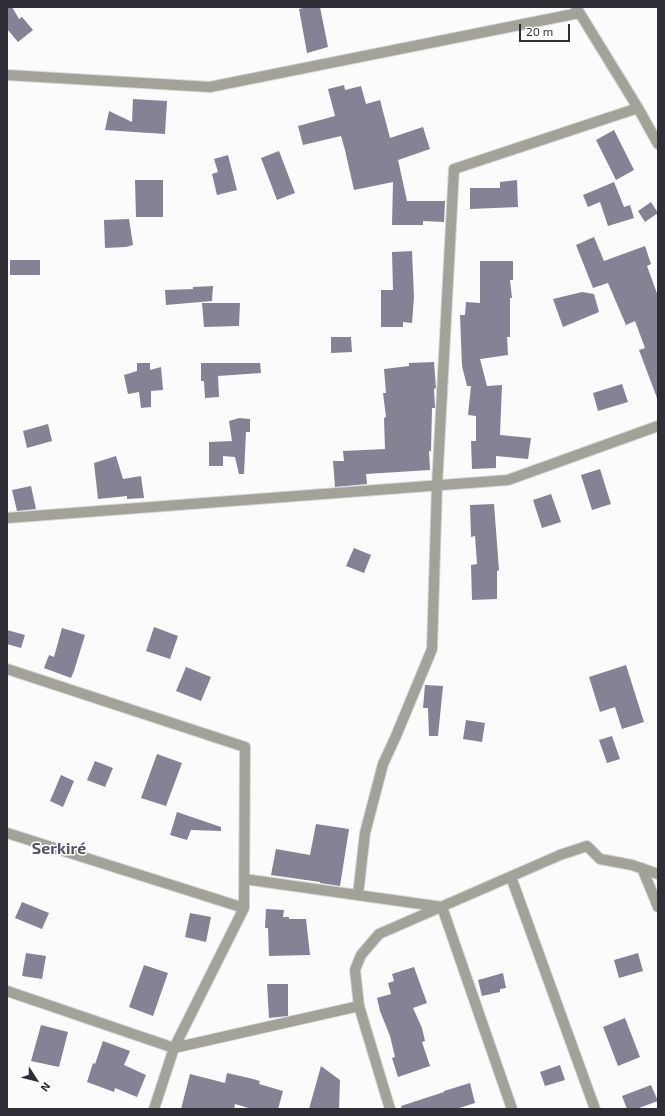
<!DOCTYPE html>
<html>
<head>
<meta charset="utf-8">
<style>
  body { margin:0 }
  #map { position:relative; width:665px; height:1116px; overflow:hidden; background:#fbfbfb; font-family:"Exo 2",sans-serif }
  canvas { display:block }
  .frame { position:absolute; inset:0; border:8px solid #2f2d35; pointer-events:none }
  .north { position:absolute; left:16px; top:1060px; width:40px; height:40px; -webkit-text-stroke:3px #fff; paint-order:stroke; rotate:126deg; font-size:11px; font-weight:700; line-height:16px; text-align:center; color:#2f2d35 }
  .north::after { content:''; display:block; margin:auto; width:14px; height:18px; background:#2f2d35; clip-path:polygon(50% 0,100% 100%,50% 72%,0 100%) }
  .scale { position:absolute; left:519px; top:24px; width:51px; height:18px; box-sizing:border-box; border:2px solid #2f2d35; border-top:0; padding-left:5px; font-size:12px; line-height:14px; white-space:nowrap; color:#2f2d35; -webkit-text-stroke:3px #fff; paint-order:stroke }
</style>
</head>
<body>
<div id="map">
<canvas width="665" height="1116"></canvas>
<div class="frame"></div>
<div class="north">N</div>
<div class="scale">20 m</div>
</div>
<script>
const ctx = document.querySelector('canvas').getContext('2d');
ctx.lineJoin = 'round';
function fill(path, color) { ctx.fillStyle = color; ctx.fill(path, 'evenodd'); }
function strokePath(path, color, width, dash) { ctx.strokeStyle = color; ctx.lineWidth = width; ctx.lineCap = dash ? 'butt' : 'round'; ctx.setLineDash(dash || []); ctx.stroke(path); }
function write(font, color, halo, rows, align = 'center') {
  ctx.font = font + ' "Exo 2",sans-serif'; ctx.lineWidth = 3; ctx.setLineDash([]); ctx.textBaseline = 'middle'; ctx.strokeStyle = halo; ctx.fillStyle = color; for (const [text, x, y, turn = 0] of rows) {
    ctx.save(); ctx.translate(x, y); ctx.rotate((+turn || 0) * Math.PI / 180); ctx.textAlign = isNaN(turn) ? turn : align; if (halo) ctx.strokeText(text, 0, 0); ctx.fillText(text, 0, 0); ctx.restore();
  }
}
fill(new Path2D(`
  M 7,7 L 12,7 L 19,19 L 22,17 L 33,30 L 18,42 L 7,29 Z
  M 307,7 L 320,7 L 328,47 L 307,53 L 299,9 Z
  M 344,85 L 345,90 L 361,86 L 366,104 L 380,100 L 390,138 L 423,127 L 430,149 L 398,160 L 407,201 L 445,201 L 444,222 L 423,221 L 423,225 L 392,225 L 393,182 L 354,190 L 345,150 L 341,136 L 303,145 L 298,126 L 335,116 L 328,89 Z
  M 133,99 L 167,101 L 165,134 L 105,130 L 109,111 L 132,122 Z
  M 614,130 L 634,170 L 616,180 L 596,140 Z
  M 279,151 L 295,193 L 277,200 L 261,158 Z
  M 228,155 L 237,190 L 217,195 L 212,174 L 218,172 L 214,159 Z
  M 135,180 L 163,180 L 163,217 L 136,217 Z
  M 517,180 L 518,207 L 470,209 L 470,188 L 500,188 L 500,182 Z
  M 614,182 L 624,207 L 630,205 L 634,218 L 608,226 L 600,202 L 588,207 L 583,195 Z
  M 651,202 L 658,213 L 645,222 L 638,211 Z
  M 129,219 L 133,245 L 126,247 L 105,248 L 104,220 Z
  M 594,237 L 604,261 L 645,246 L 651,264 L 647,266 L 658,296 L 658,398 L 657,398 L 639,350 L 645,348 L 635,321 L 626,325 L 608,283 L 593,288 L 576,245 Z
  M 412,251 L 414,297 L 412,323 L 403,322 L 403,327 L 381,327 L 381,290 L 393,290 L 392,252 Z
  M 10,260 L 40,260 L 40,275 L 10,275 Z
  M 480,261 L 513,261 L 513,280 L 510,280 L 512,298 L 510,298 L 510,337 L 507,337 L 508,355 L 480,359 L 487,386 L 502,385 L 500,435 L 531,438 L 528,459 L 496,456 L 496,468 L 472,469 L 471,441 L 476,441 L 476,416 L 468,415 L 471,386 L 467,386 L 462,366 L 460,315 L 465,315 L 466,302 L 480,303 Z
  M 213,286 L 212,301 L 166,305 L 165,290 L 193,289 L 193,287 Z
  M 582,292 L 594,294 L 599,312 L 563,327 L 553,299 Z
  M 202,303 L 240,303 L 239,326 L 204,327 Z
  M 331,337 L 351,337 L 352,352 L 331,353 Z
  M 434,362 L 436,388 L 434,389 L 435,408 L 432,408 L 431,451 L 429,451 L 430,470 L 366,474 L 367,484 L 335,487 L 333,461 L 344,461 L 343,451 L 385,449 L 384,418 L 386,417 L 383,393 L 386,393 L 384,369 L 409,366 L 409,363 Z
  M 137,363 L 150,363 L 150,370 L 161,367 L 163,390 L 151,391 L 151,407 L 141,408 L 139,392 L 128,394 L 124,375 L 137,371 Z
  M 201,363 L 260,363 L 261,373 L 218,376 L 219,397 L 205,398 L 204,381 L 201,381 Z
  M 622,384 L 628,402 L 598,411 L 593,393 Z
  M 239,418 L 250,419 L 250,432 L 246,432 L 244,474 L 239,474 L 235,457 L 223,456 L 223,466 L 209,466 L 209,442 L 232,441 L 229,421 Z
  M 48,424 L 52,441 L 27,448 L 23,431 Z
  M 116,456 L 123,479 L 141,476 L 144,498 L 127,499 L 127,496 L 98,499 L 94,463 Z
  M 600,469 L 611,504 L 592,510 L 581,475 Z
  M 31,486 L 36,509 L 17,511 L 12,490 Z
  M 551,494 L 561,522 L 542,528 L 533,500 Z
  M 494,504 L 499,570 L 497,571 L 497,599 L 472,600 L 471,565 L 477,564 L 475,536 L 471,537 L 470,505 Z
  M 354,548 L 371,555 L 364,573 L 346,566 Z
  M 154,627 L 178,636 L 170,659 L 146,651 Z
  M 62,628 L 85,635 L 74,671 L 71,678 L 44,668 L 49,655 L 54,657 Z
  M 7,630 L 25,635 L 21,648 L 7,644 Z
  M 626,665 L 644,722 L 622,729 L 615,707 L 600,712 L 589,677 Z
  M 186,667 L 211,677 L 201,701 L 176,691 Z
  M 425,685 L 443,686 L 438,736 L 429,736 L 428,708 L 423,708 Z
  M 466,720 L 485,723 L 482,742 L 463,739 Z
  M 612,736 L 620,759 L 607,763 L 599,740 Z
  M 157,754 L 182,763 L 166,806 L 141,798 Z
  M 95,761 L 113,768 L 105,787 L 87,780 Z
  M 61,775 L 74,781 L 63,807 L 50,801 Z
  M 177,812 L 221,827 L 221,831 L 191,830 L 187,840 L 170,835 Z
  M 316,824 L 349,829 L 340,886 L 320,883 L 320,882 L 271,875 L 276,849 L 310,855 Z
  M 22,902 L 49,913 L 42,929 L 15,918 Z
  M 266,909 L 284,910 L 283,917 L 289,917 L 289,919 L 306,919 L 310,955 L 269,956 L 268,928 L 265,928 Z
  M 190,913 L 211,917 L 206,942 L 185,937 Z
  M 26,953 L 46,956 L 42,979 L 22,976 Z
  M 638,953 L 643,971 L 619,978 L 614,960 Z
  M 144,965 L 168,973 L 153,1016 L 129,1007 Z
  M 414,967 L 427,1003 L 413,1008 L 422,1028 L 425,1041 L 422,1042 L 430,1066 L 398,1077 L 392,1058 L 395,1057 L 390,1036 L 380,1011 L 377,998 L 391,994 L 388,983 L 394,981 L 392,974 Z
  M 503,973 L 506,988 L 500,989 L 500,992 L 482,996 L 478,980 Z
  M 267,984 L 288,984 L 288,1016 L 269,1018 Z
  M 625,1018 L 640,1057 L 618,1066 L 603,1027 Z
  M 41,1025 L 68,1032 L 59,1067 L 31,1061 Z
  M 103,1041 L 130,1051 L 124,1065 L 146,1075 L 137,1097 L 115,1088 L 114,1092 L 87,1082 L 93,1063 L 95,1064 Z
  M 560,1065 L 565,1080 L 545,1086 L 540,1072 Z
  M 321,1066 L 340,1080 L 339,1109 L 309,1109 Z
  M 227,1073 L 249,1078 L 260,1081 L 259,1084 L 283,1091 L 278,1109 L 252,1109 L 235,1104 L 234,1109 L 181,1109 L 190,1074 L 225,1083 Z
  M 470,1083 L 475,1103 L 456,1109 L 402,1109 L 401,1106 L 444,1092 L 444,1091 Z
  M 651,1085 L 658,1101 L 636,1109 L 627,1109 L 622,1096 Z`), '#858295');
const minor = new Path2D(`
  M 576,7 L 638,108 L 658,144
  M 7,75 L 210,87 L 579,13
  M 7,518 L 508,480 L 658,426
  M 7,669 L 245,747 L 244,908 L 174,1048 L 154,1109
  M 7,833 L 244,908
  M 642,868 L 658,907
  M 511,877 L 595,1109
  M 244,879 L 442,907 L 512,1109
  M 358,895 L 365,833 L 383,764 L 396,736 L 432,649 L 437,486 L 454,169 L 638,108
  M 7,991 L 174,1048 L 359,1006
  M 390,1109 L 359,1006 L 355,970 L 361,955 L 379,934 L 560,855 L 587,846 L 600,859 L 632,865 L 658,874`);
strokePath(minor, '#d6d6d7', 12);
strokePath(minor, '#a2a298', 10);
write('bold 16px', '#565365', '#fff', [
  ["Serkiré",59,849]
]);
</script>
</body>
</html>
